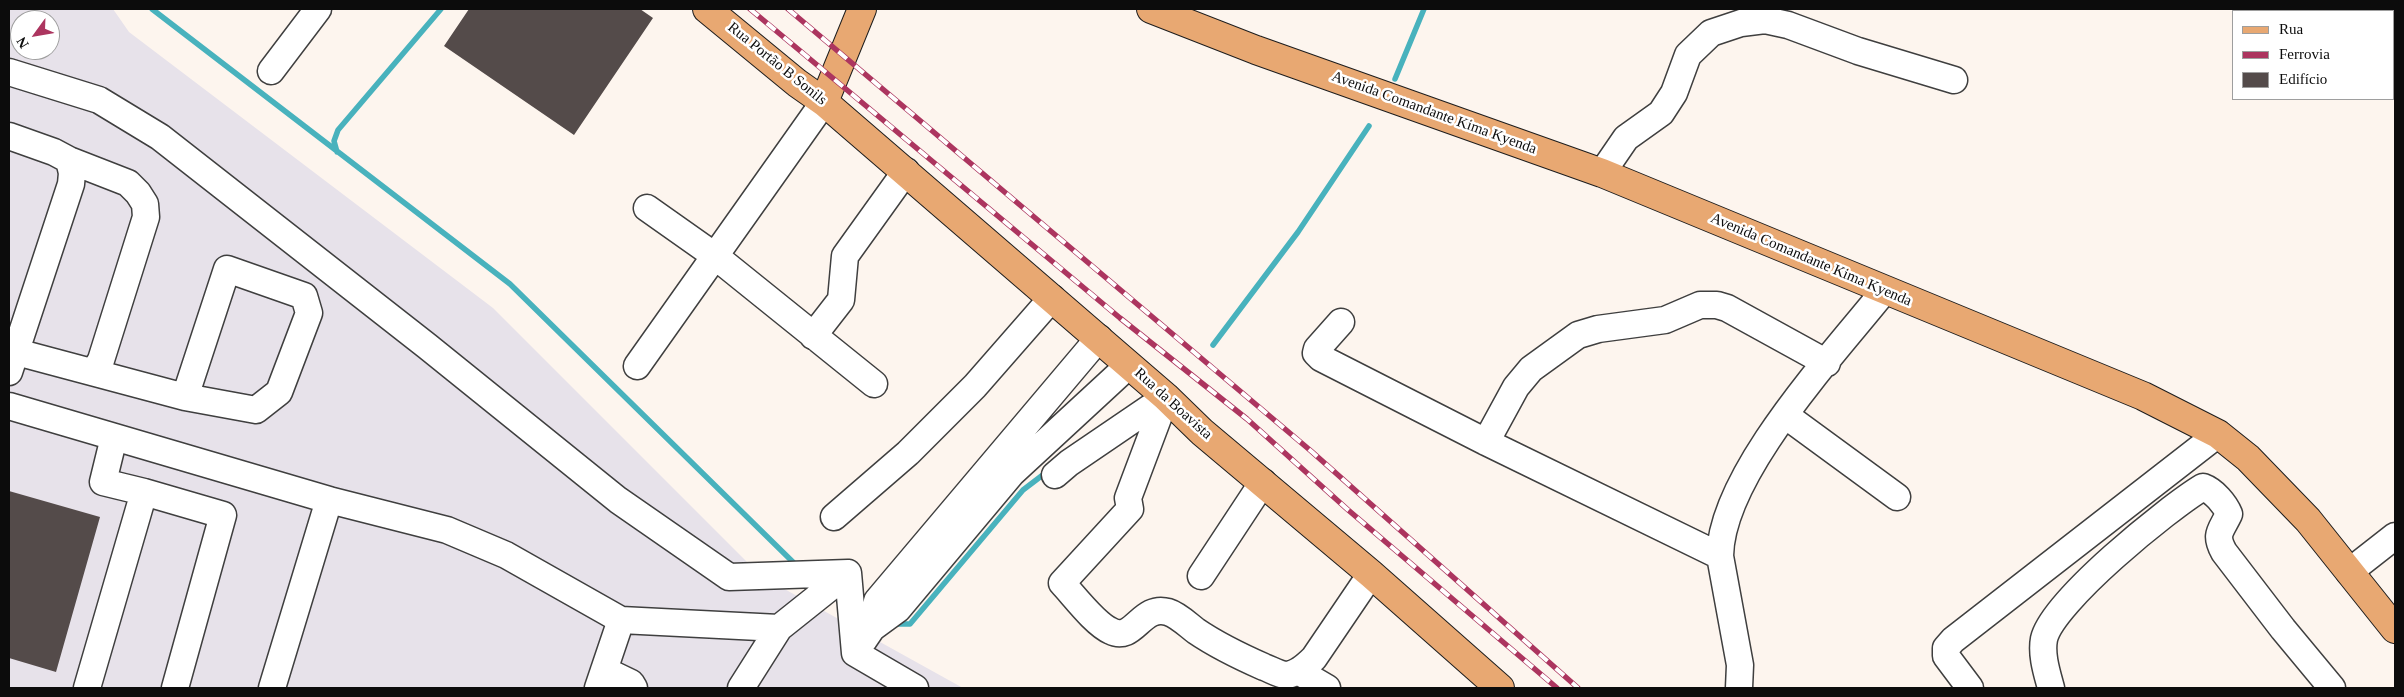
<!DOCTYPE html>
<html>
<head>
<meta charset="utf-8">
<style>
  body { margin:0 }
  #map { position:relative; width:2404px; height:697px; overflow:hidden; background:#fdf5ee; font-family:"Times New Roman",serif }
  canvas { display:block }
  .frame { position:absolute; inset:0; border:10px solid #0c0c0c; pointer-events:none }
  .legend { position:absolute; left:2232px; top:10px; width:162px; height:90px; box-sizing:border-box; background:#fff; border:1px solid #9e9e9e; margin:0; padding:6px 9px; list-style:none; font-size:15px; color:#0c0c0c }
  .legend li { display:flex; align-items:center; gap:10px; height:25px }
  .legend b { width:25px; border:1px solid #9e9e9e }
  .north { position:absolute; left:10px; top:10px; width:50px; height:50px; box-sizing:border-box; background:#fff; border:1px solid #9e9e9e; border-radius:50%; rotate:238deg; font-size:14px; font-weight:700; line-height:20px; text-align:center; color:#0c0c0c }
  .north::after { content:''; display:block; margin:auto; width:18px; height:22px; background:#ac355f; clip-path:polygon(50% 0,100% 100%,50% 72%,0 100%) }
</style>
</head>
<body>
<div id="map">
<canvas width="2404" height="697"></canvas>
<div class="frame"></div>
<ul class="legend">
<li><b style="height:6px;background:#e8a872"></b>Rua</li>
<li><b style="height:6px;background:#ac355f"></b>Ferrovia</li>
<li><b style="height:14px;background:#544b4a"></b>Edifício</li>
</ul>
<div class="north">N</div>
</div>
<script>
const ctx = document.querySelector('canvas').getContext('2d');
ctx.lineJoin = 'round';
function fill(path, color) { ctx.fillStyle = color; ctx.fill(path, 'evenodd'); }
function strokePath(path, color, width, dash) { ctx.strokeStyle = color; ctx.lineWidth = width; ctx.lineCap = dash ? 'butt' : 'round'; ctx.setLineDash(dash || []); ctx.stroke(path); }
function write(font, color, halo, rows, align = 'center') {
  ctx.font = font + ' "Times New Roman",serif'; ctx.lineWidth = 5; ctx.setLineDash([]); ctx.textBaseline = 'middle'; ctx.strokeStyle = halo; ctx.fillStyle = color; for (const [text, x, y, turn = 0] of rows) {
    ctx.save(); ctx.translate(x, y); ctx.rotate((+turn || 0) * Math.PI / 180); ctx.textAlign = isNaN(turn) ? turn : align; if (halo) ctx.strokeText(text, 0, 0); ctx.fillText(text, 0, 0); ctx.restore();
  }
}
fill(new Path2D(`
  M 9,9 L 113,9 L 129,32 L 493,308 L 761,576 L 963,688 L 9,688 ZM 20,20 L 50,20 L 50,50 L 20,50 Z`), '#e7e2ea');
strokePath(new Path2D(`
  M 152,9 L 510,284 L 797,566
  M 1395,79 L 1424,9
  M 337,152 L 334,141 L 338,130 L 441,9
  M 1213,345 L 1298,232 L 1369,126
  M 897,624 L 910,624 L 1023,490 L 1048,471`), '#48b2bd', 5.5);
fill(new Path2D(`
  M 469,9 L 640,9 L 653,18 L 574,135 L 444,46 Z
  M 9,491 L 100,517 L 56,672 L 9,658 Z`), '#544b4a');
const minor = new Path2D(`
  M 271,71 L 318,9
  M 9,72 L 99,100 L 160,137 L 427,346 L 618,500 L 729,577 L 848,573 L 855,653 L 915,688
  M 9,136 L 54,152 L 69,160 L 128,183 L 138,193 L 145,204 L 146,217 L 101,360 L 94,372
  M 1602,173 L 1626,138 L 1661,113 L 1674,93 L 1688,55 L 1711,33 L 1741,23 L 1765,20 L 1788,25 L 1858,51 L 1954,80
  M 647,208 L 715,256 L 874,384
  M 1341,322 L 1317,349 L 1316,353 L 1321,358 L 1486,442 L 1720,556
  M 813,336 L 841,300 L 845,256 L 906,171
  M 9,350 L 185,397 L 256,410 L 279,392 L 309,313 L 304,296 L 227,269 L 185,397
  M 637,366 L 824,102
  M 9,372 L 71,184 L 72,173 L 69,160
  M 1166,397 L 1128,498 L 1130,509 L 1062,583 C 1075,597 1095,624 1111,631 C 1134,643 1141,604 1168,612 C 1178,615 1188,625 1196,631 C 1218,646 1239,656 1264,667 C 1270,669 1278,674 1285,675 C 1296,675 1307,665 1314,658 L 1371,574
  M 9,406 L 329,500 L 447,530 L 506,555 L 621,620 L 779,628
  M 1785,415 L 1897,497
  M 114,437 L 103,482 L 144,492 L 223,515 L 175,688
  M 1486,442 L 1516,387 L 1531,369 L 1578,335 L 1598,329 L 1665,320 L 1700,305 L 1717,305 L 1727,308 L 1827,363
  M 1055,475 L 1069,463 L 1166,397
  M 834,517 L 908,453 L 975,386 L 1052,298
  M 2349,572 L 2395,536
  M 1201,576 L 1263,482
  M 872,628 L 898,609 L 1012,473 L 1129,365
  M 855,653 L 872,628 L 877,601 L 1099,338
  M 604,670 L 631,683 L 634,688
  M 1298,671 L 1327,688
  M 87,688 L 144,492
  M 272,688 L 329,500
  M 598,688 L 621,620
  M 741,688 L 779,628 L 848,573
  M 1739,688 L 1740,665 L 1720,556 C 1721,474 1833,355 1884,291
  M 1970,688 L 1946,656 L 1946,648 L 1953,640 L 2218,434
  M 2051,688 C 2047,673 2041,655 2044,639 C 2052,602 2168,508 2203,487 C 2214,491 2225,504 2229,514 C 2221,531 2214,534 2224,552 L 2283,629 L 2332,688`);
const major = new Path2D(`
  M 707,9 L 797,83 L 824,102 L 1166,397 L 1202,432 L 1371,574 L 1500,688
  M 1151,9 L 1256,50 L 1602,173 L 2143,396 L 2218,434 L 2248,458 L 2308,520 L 2395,629
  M 824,102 L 862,9`);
strokePath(minor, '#3f3f3f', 29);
strokePath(major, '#1d1d1d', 30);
strokePath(minor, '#fff', 26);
strokePath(major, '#e8a872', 28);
const rail = new Path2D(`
  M 750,9 L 1120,318 L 1247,419 L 1347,509 L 1557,688
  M 788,9 L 1311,451 L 1578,688`);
strokePath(rail, '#ac355f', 5.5);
strokePath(rail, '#fff', 4, [11]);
write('15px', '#0c0c0c', '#fff', [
  ["Rua Portão B Sonils",777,64,39],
  ["Avenida Comandante Kima Kyenda",1434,113,20],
  ["Avenida Comandante Kima Kyenda",1811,260,23],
  ["Rua da Boavista",1173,404,42]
]);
</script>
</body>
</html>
